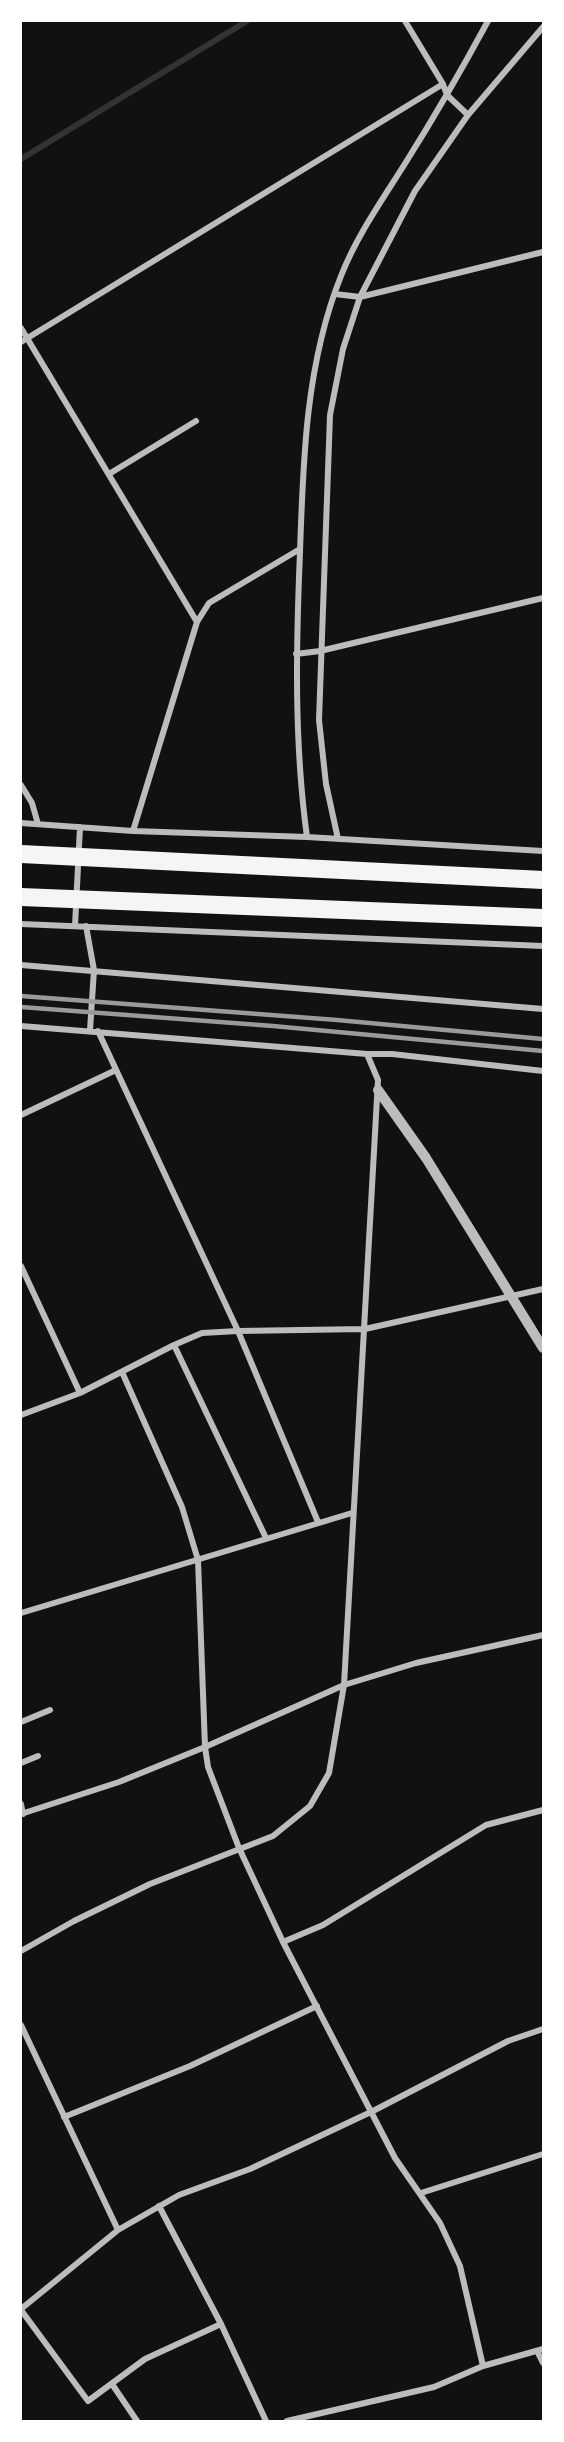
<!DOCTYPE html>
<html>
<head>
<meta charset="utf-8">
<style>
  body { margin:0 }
  #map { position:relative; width:564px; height:2442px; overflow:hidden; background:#111; font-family:"Public Sans",sans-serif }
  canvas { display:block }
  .frame { position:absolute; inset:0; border:22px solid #fff; pointer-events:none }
</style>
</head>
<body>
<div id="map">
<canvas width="564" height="2442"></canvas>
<div class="frame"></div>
</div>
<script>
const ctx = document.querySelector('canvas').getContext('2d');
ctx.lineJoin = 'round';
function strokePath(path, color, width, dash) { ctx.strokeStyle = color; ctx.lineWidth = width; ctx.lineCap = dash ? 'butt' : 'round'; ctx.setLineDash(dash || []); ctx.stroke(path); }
strokePath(new Path2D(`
  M 21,159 L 247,21`), '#333', 6);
strokePath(new Path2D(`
  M 405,21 L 443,84 L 447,95 L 468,115
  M 335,294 L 360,297 L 543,252
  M 21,328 L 197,622
  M 21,342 L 443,84
  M 109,474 L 196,421
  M 296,654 L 320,651 L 543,598
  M 21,785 L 32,803 L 38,824
  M 21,823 L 133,831 L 307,837 L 543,851
  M 133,831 L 197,622 L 209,603 L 300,549
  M 307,837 C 294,742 296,647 300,552 C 303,459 306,363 341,276 C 357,235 383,199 406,162 C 435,116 462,69 488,21
  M 338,839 L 326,784 L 319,720 L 330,415 L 343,349 L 360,297 L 415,191 L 468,115 L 543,27
  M 21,924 L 543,946
  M 75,926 L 80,827
  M 86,926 L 94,970 L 90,1030
  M 21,965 L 543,1009
  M 21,1026 L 367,1054 L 378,1080 L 344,1685 L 329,1773 L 310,1806 L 273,1836 L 150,1884 L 74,1921 L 21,1951
  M 98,1031 L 238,1331 L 318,1522
  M 367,1054 L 392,1054 L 543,1071
  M 21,1115 L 116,1070
  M 21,1266 L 80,1393
  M 174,1345 L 266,1538
  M 122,1372 L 182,1507 L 198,1560 L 205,1747 L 208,1767 L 239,1848 L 283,1942 L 395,2158 L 440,2223 L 460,2266 L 483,2366
  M 21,1415 L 80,1393 L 174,1345 L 202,1333 L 238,1331 L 365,1329 L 543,1289
  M 21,1613 L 352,1513
  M 21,1722 L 50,1710
  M 21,1763 L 38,1756
  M 21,1804 L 23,1814
  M 21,1814 L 119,1782 L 205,1747 L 344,1685 L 416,1663 L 543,1635
  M 283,1942 L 323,1925 L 486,1825 L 543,1810
  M 21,2025 L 118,2230
  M 64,2117 L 190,2066 L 317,2006
  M 421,2193 L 543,2154
  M 159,2206 L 221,2324 L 266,2421
  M 21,2309 L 118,2230 L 179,2195 L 250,2169 L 373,2111 L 508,2041 L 543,2029
  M 21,2310 L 88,2401 L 145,2359 L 221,2324
  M 537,2351 L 543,2363
  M 112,2384 L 137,2421
  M 287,2421 L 434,2387 L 483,2366 L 543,2349`), '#bcbcbc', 6);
strokePath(new Path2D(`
  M 378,1090 L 426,1158 L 543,1348`), '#bcbcbc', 10);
strokePath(new Path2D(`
  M 21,854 L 543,880
  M 21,897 L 543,918`), '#f5f5f5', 18);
strokePath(new Path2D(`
  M 21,996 L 337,1020 L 543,1039
  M 21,1007 L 273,1026 L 543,1051`), '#9a9a9a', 4.5);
</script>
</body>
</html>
